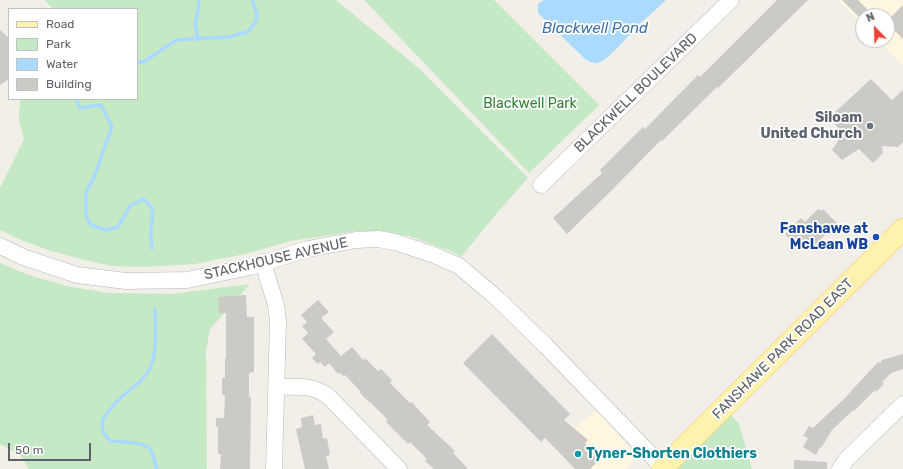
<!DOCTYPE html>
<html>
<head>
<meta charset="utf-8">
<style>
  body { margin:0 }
  #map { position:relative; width:903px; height:469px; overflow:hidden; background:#f1efe8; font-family:Rubik,sans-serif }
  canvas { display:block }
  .legend { position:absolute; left:8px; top:8px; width:130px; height:92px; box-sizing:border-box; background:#fff; border:1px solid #bfc1c3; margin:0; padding:5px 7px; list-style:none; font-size:12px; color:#5f6368 }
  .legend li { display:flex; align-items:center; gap:8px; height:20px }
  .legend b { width:20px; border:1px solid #bfc1c3 }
  .north { position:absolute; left:855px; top:8px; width:40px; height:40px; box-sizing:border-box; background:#fff; border:1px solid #bfc1c3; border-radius:50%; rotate:337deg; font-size:11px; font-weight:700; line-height:16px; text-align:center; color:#5f6368 }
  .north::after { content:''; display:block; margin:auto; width:14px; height:18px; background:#ea4335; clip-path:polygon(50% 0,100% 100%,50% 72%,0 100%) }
  .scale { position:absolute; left:8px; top:443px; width:83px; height:18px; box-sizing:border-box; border:2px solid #5f6368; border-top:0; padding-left:5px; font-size:12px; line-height:14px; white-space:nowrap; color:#5f6368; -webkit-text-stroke:3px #fff; paint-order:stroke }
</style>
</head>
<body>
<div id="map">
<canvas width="903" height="469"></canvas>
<ul class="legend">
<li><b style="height:5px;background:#fff2af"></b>Road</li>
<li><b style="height:11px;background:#c5e8c5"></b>Park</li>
<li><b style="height:11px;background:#aadaff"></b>Water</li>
<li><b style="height:11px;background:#cccac5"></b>Building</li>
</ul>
<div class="north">N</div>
<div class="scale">50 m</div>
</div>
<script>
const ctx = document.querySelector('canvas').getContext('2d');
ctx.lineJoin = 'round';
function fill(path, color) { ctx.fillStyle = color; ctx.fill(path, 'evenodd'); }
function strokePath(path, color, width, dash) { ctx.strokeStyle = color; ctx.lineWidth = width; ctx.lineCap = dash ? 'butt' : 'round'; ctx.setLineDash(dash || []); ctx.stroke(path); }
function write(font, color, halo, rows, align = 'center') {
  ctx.font = font + ' Rubik,sans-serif'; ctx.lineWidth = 3.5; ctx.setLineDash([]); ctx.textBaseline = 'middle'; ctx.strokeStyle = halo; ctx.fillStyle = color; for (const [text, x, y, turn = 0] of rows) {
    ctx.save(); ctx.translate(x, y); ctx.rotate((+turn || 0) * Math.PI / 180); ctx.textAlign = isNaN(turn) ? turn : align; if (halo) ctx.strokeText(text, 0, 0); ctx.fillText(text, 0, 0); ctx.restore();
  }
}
fill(new Path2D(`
  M 839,0 L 903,0 L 903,65 L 878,40 L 887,40 L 887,16 L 863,16 L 863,25 Z
  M 597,409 L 634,454 L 634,461 L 626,469 L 575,469 L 553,447 Z`), '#fef7e0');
fill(new Path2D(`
  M 45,0 L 336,0 L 422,71 L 528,178 L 497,213 L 461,257 L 453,252 L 409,236 L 357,231 L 291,241 L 245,254 L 195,264 L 143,267 L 111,266 L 77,258 L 48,250 L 19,239 L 0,230 L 0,188 L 24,139 C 22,131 18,121 19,112 C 19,107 21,104 20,99 L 137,99 L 137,9 L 53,9 Z
  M 364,0 L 494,0 L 599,105 L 529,173 Z
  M 0,263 L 26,274 L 66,286 L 109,293 L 172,294 L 250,284 L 210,329 L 206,351 L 207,469 L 29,469 L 20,455 L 0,444 Z
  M 730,414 L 739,424 L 752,469 L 676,469 Z`), '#c5e8c5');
fill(new Path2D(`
  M 544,0 L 666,0 C 657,9 647,17 638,25 C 630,34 608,61 597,63 C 593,64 589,61 585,59 L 538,13 L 538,4 Z`), '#aadaff');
strokePath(new Path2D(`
  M 198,39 L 195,25 L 199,5 L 198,0
  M 137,63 L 145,61 L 176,40 L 228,37 L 248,32 L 256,21 L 257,14 L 252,0
  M 76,99 L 80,108 L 101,105 L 112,127 L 93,180 L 86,192 L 86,216 L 91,225 L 106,230 L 118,227 L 130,206 L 143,199 C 157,208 152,216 151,230 C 150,236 152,243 152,249
  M 155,309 C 155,327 158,354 149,370 C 142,383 127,391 117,401 C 112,407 107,414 102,421 L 103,432 L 110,441 C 120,442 144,441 151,450 C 153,454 155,464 157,469`), '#aadaff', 3.5);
fill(new Path2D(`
  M 777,0 L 808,0 L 718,88 L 717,87 L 662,141 L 661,140 L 612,190 L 567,234 L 553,218 L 602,173 L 600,170 L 643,127 L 645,129 L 698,75 L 700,77 Z
  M 842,0 L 858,0 L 867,9 L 859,17 Z
  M 903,5 L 903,39 L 887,23 L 887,21 Z
  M 0,30 L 9,38 L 9,79 L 0,85 Z
  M 871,79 L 892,100 L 903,90 L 903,142 L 898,147 L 882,146 L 883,153 L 873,163 L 859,149 L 842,160 L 832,150 L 843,133 L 829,118 Z
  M 818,209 L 821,211 L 823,209 L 837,223 L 809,251 L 797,240 L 794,243 L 785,234 L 801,218 L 805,222 Z
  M 246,295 L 247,317 L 254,317 L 254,372 L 249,373 L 249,397 L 251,397 L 250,469 L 220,469 L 221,454 L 218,454 L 218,427 L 216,427 L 216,418 L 224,418 L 225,395 L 222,395 L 222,378 L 225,378 L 225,358 L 226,358 L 226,313 L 219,313 L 218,297 Z
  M 318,300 L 329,312 L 321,318 L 334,332 L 326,339 L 341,356 L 352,347 L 363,360 L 365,358 L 378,371 L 381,369 L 392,380 L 390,383 L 410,403 L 412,402 L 418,409 L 430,422 L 427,425 L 455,451 L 453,453 L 468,469 L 434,469 L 425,461 L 427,459 L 410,442 L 408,444 L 386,422 L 388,420 L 370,402 L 369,402 L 360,393 L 361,392 L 345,375 L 343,376 L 340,373 L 338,374 L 329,363 L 325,367 L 320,362 L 318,364 L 312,358 L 316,354 L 302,339 L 308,333 L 302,326 L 307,322 L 301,315 Z
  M 492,334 L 570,414 L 564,420 L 588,440 L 585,443 L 600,459 L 590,469 L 575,469 L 545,438 L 541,442 L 463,363 Z
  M 903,354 L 903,369 L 891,373 L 882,382 L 884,384 L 876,392 L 875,390 L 854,411 L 853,410 L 832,430 L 821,448 L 820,447 L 816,455 L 803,447 L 808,438 L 803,436 L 809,426 L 813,428 L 843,400 L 878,362 L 880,363 L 882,360 Z
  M 313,415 L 315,425 L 321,424 L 323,439 L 327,438 L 330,455 L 326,456 L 329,469 L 305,469 L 296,429 L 302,427 L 301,418 Z
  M 794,460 L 827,462 L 827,469 L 794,469 Z`), '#cccac5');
const minor = new Path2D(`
  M 541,185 L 731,0
  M 0,246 L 23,257 L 77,275 L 126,281 L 187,280 L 250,267 L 308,249 L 356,240 L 378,239 L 395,242 L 434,255 L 459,266 L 499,300 L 546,346 L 651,455 L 663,468
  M 263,263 L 276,305 L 278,321 L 274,469
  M 277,387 C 296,387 312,384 328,396 L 399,469
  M 840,469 L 846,460 L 903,404`);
const major = new Path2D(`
  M 662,469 L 903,229`);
strokePath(minor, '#b5b8bc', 17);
strokePath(major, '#f2c960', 22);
strokePath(minor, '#fff', 16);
strokePath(major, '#fff2af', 21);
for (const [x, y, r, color] of [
  [870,126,4,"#6b7280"],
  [876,237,4,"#1a4fb4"],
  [578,454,4,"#0f9aa8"]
]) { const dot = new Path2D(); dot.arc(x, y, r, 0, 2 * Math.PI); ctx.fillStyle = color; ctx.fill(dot); strokePath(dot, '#fff', 1.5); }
write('14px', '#5f6368', '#fff', [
  ["BLACKWELL BOULEVARD",636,93,-44],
  ["STACKHOUSE AVENUE",276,259,-13],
  ["FANSHAWE PARK ROAD EAST",783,349,-45]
]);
write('14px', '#348238', '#fff', [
  ["Blackwell Park",530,104]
]);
write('bold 14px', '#5b616d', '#fff', [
  ["Siloam",862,118],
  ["United Church",862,134]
], 'right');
write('bold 14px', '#164399', '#fff', [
  ["Fanshawe at",868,229],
  ["McLean WB",868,245]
], 'right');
write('bold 14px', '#0d838f', '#fff', [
  ["Tyner-Shorten Clothiers",586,454]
], 'left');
write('italic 15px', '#4174aa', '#fff', [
  ["Blackwell Pond",595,29]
]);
</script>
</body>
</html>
